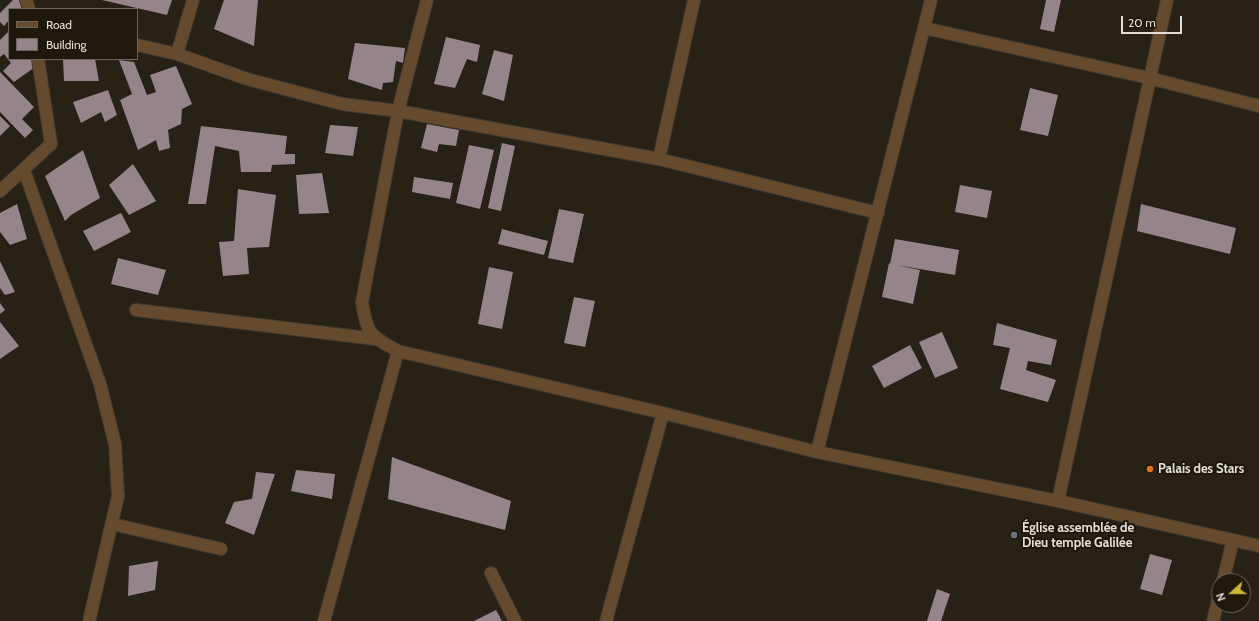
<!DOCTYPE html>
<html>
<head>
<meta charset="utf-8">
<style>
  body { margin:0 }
  #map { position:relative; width:1259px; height:621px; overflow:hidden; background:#272116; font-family:Cabin,sans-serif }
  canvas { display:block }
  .legend { position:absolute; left:8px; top:8px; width:130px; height:52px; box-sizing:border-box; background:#1e180d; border:1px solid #6c675d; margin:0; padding:5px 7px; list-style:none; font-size:12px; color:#e2ded6 }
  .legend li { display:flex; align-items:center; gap:8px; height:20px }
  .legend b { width:20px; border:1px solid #6c675d }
  .north { position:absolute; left:1211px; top:573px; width:40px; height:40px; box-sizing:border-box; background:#1e180d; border:1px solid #6c675d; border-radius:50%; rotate:249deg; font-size:11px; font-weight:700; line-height:16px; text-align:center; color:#e2ded6 }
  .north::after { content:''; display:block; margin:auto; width:14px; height:18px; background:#cfb837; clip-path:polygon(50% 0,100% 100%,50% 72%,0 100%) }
  .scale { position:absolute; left:1121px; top:16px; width:61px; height:18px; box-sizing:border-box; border:2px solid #e2ded6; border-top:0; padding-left:5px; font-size:12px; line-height:14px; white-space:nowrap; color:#e2ded6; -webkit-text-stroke:3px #1e180d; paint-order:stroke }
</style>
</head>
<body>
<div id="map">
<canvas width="1259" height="621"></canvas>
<ul class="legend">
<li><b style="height:5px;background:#664a2e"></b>Road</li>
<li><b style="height:11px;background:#95858b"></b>Building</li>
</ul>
<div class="north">N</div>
<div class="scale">20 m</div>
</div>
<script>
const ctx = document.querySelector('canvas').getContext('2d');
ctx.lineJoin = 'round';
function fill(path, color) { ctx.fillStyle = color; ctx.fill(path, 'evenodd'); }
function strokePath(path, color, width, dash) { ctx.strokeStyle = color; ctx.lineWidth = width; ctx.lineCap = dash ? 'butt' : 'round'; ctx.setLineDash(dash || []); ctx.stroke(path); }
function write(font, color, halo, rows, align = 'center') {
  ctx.font = font + ' Cabin,sans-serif'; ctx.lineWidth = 4; ctx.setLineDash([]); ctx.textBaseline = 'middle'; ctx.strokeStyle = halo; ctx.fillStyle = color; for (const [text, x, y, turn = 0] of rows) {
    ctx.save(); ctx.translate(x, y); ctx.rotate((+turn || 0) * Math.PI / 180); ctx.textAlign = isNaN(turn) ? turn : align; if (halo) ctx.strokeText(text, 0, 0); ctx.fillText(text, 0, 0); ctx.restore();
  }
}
fill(new Path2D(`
  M 13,0 L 20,0 L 23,6 L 20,9 L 9,9 L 9,20 L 4,26 L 0,22 L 0,13 Z
  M 102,0 L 172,0 L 167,15 Z
  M 224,0 L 258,0 L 254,46 L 214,29 Z
  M 1046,0 L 1061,0 L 1054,32 L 1040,29 Z
  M 9,31 L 9,59 L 32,59 L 35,67 L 14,82 L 3,71 L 11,63 L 4,54 L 0,57 L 0,40 Z
  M 446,37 L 480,45 L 477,62 L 467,59 L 455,88 L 434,84 Z
  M 355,43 L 405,48 L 403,63 L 396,61 L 393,82 L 383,83 L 382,90 L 348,79 Z
  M 494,50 L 513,55 L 504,101 L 482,94 Z
  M 63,59 L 95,59 L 99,81 L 64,81 Z
  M 119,60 L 134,62 L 147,95 L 156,92 L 150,75 L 176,66 L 192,104 L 182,109 L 181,124 L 168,130 L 170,148 L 159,151 L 156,140 L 138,150 L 120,100 L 132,94 Z
  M 0,72 L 34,107 L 22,119 L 33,130 L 25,138 L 0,112 Z
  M 1030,88 L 1058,95 L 1048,136 L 1020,130 Z
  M 108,90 L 117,115 L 105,122 L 101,112 L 81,123 L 73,102 Z
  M 0,116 L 10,126 L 0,136 Z
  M 427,124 L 459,130 L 456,146 L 439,144 L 437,152 L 421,148 Z
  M 330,125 L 358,127 L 353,156 L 325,153 Z
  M 201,126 L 287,136 L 285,154 L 295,154 L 295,164 L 272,165 L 271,172 L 241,172 L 239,151 L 215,146 L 206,204 L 188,204 Z
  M 502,143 L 515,146 L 501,211 L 488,208 Z
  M 469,145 L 494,150 L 480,209 L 456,203 Z
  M 83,150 L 100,198 L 71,215 L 65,221 L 45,176 Z
  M 133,164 L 156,201 L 129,215 L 109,185 Z
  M 322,173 L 329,213 L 299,214 L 296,175 Z
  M 414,177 L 453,183 L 450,199 L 412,192 Z
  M 960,185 L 992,191 L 987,218 L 955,212 Z
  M 238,189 L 276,195 L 269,247 L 247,248 L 249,274 L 223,276 L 219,242 L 234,241 Z
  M 17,204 L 27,239 L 10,245 L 0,232 L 0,213 Z
  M 1141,204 L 1236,228 L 1230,254 L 1137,231 Z
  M 559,209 L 584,214 L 573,263 L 548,258 Z
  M 121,213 L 131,232 L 94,251 L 83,231 Z
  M 502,229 L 548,241 L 544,255 L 498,244 Z
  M 895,239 L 959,250 L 955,275 L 896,265 L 920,270 L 913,304 L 882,297 L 889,263 L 890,264 Z
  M 118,258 L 166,270 L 158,295 L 111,284 Z
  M 0,261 L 15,292 L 5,295 L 0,288 Z
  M 489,267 L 513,272 L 502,329 L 478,324 Z
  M 574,297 L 595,301 L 585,347 L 564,343 Z
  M 0,303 L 5,310 L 0,314 Z
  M 0,322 L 19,346 L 0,359 Z
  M 997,323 L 1057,340 L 1051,365 L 1028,361 L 1026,370 L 1056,380 L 1048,402 L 1000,389 L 1010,348 L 993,345 Z
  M 942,332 L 958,368 L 935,378 L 919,342 Z
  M 910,345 L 922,368 L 884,388 L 872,366 Z
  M 392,457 L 511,501 L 505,530 L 388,499 Z
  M 296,470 L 335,474 L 332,499 L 291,491 Z
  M 256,472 L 275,474 L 254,535 L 225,523 L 234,502 L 252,499 Z
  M 1150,554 L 1172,560 L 1162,595 L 1140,589 Z
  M 158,561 L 155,590 L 128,596 L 129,566 Z
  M 937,589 L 950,594 L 941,621 L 927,621 Z
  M 496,610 L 502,621 L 474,621 Z`), '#95858b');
const minor = new Path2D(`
  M 26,0 L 29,9
  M 427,0 L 398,111 L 362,302 C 367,334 370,336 398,351 L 663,413 L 817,452 L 1058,501 L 1259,546
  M 924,28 L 1149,78 L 1259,106
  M 137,45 L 177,54 L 247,79 L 342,104 L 398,111 L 659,159 L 878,213
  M 177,54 L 193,0
  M 659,159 L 694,0
  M 24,170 L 100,384 L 115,444 L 118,496 L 89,621
  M 0,191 L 51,144 L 38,59
  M 136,310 L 376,339
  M 817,452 L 931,0
  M 1058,501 L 1167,0
  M 112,524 L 221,549
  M 491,573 L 515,621
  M 1223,581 L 1233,540
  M 324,621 L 398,351
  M 606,621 L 663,413
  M 1213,621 L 1219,596`);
strokePath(minor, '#413b31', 14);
strokePath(minor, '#664a2e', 12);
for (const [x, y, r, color] of [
  [1150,469,4,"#e8710a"],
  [1014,535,4,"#6b7280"]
]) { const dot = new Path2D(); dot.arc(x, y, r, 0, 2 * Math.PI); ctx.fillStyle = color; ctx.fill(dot); strokePath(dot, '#1e180d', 1.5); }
write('bold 13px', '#e2ded6', '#1e180d', [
  ["Palais des Stars",1158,469],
  ["Église assemblée de",1022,528],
  ["Dieu temple Galilée",1022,543]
], 'left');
</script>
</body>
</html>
